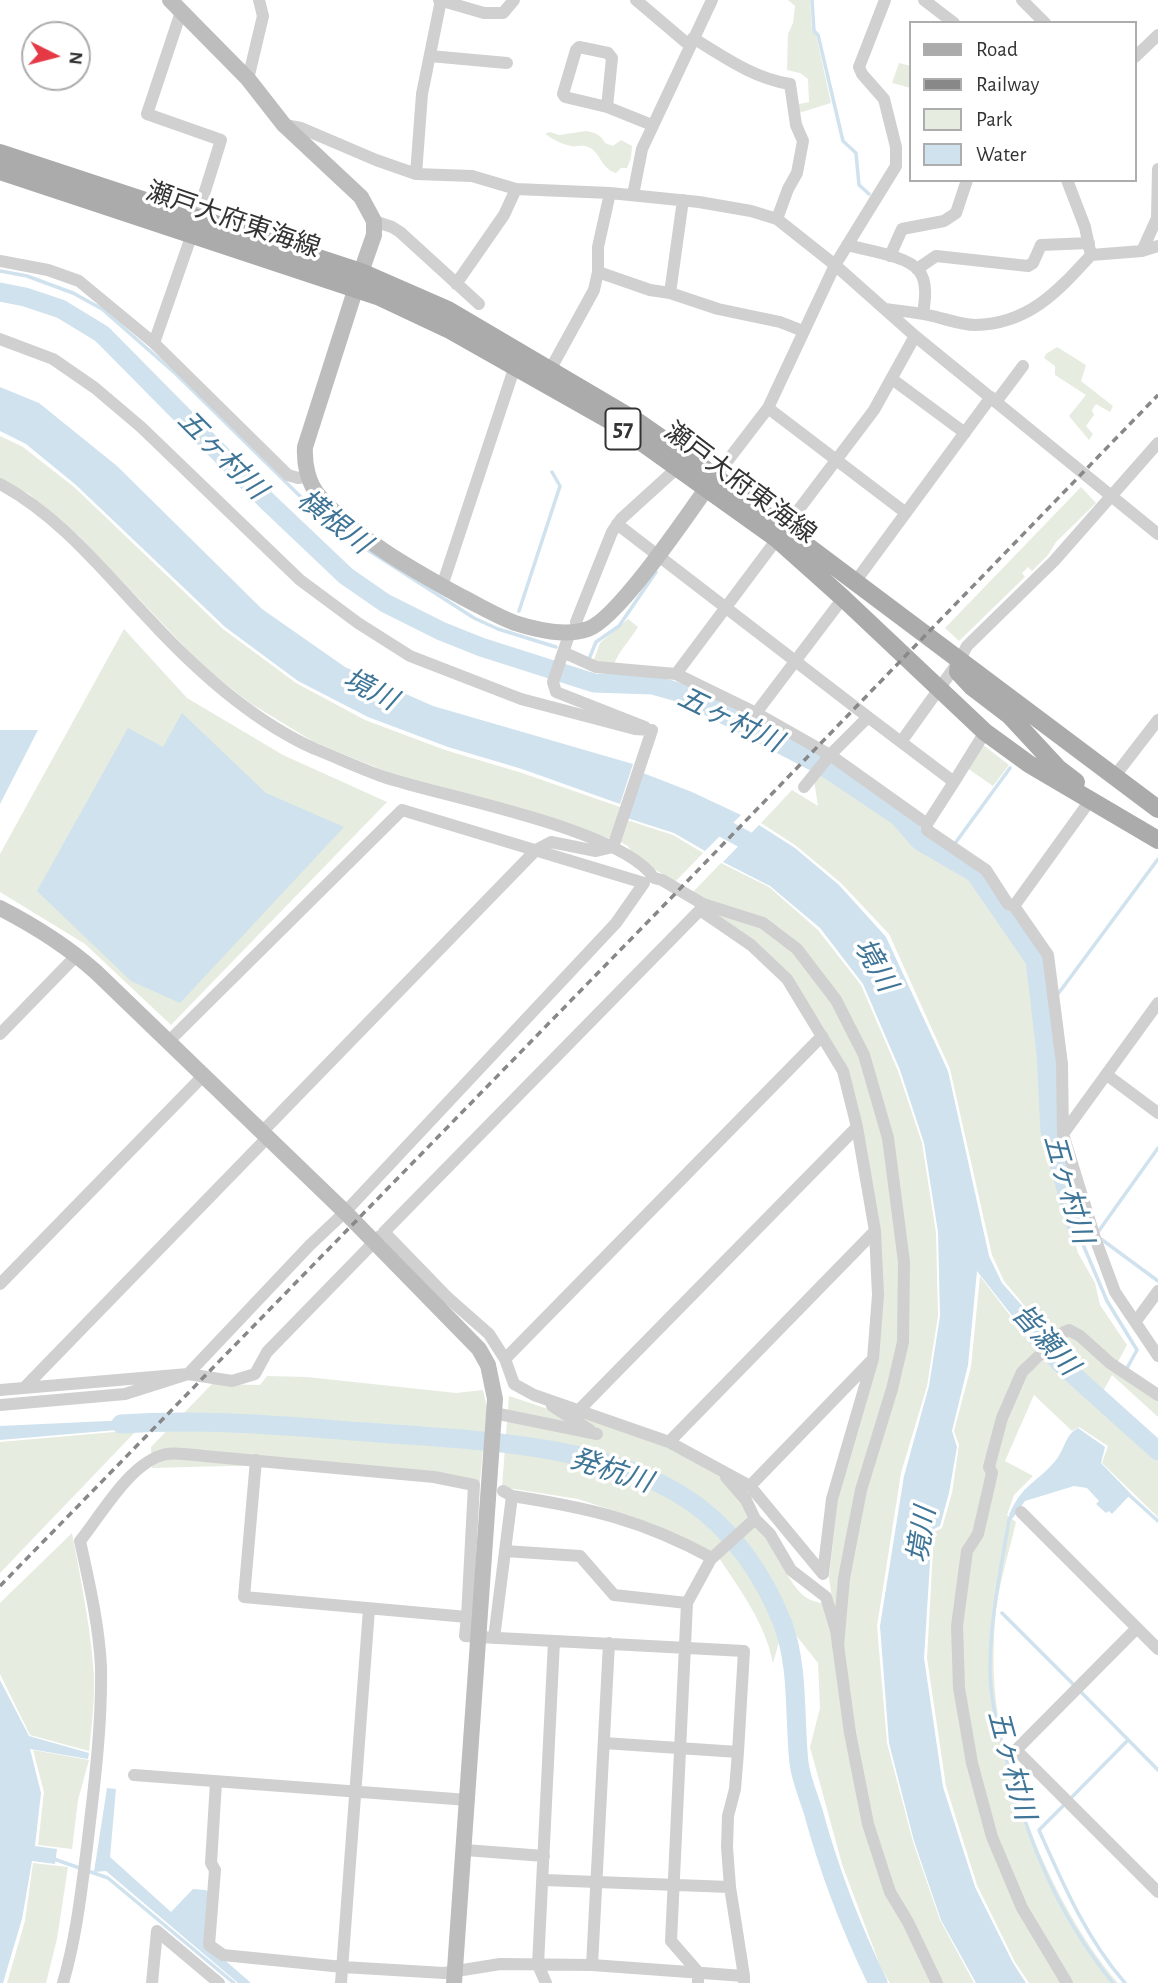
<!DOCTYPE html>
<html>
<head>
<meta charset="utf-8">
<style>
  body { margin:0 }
  #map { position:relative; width:1158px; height:1983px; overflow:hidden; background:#fff; font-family:"Alegreya Sans",sans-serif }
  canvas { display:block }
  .legend { position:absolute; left:909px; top:21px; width:228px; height:161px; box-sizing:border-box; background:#fff; border:2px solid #adadad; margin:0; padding:9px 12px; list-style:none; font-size:21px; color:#333 }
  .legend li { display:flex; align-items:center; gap:14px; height:35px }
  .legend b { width:35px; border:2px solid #adadad }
  .north { position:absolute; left:21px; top:21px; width:70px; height:70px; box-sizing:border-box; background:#fff; border:2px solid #adadad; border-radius:50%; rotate:96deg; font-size:19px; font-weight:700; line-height:28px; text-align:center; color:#333 }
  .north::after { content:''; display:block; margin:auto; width:24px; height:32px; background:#e63946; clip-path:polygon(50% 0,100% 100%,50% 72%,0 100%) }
</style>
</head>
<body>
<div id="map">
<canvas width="1158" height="1983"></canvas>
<ul class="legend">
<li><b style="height:9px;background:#ababab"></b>Road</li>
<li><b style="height:9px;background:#888"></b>Railway</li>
<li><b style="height:19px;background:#e6ecdf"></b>Park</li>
<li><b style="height:19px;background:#cfe2ee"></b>Water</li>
</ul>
<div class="north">N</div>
</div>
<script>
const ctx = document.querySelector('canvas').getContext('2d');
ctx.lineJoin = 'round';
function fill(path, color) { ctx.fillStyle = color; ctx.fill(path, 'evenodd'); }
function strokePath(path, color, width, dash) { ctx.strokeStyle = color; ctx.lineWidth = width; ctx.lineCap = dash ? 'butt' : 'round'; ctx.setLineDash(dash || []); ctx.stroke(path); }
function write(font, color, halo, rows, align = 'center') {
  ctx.font = font + ' "Alegreya Sans","Noto Sans JP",sans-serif'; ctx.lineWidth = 7; ctx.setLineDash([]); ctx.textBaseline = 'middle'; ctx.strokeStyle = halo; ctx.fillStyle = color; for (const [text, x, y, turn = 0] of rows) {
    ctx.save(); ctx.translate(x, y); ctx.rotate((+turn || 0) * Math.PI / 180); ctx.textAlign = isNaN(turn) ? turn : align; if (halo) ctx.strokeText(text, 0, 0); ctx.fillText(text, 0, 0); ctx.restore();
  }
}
fill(new Path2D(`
  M 788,0 L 810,0 L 812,31 L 816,35 L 831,103 L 802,112 L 797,111 L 795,105 L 809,102 L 808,79 L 800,73 L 787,70 L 788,34 L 793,23 L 795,6 Z
  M 899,63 L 911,66 L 911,88 L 892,83 Z
  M 586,131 C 596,133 600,134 605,143 L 613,146 L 621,140 L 632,146 L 631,158 L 627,168 L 621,168 L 616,173 C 600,168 601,152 588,147 C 583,144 576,147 571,146 C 561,144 553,139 545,134 L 550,132 L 559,135 Z
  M 1057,347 L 1086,365 L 1081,381 L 1113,406 L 1110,412 L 1096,404 L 1092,410 L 1094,415 L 1086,426 L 1093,434 L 1089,440 L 1069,416 L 1086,395 L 1055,375 L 1055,366 L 1044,358 L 1046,354 Z
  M 0,436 L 23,447 L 74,487 L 223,629 L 296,683 L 365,720 L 445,750 L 522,773 L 620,807 L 611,839 L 510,805 L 390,773 L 314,742 L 250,703 L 204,667 L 78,535 L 29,494 L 0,480 Z
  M 1081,487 L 1096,503 L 1056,542 L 1048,555 L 1032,571 L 1028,567 L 1022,573 L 1025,577 L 959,641 L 945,628 Z
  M 628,619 L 638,627 C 631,639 617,653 614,665 L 593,662 L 600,643 Z
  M 124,629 L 187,698 L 283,755 L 387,802 L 171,1025 L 85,944 L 0,892 L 0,854 Z
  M 982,744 L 1009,765 L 993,786 L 967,768 Z
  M 819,773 L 896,819 L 918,845 L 972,876 L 1030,962 L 1043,1055 L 1044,1131 L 1078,1253 L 1095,1283 L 1100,1305 L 1127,1345 L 1114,1369 L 1158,1399 L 1158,1417 L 1112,1375 L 1102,1393 L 1057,1347 L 1043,1324 L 1028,1310 L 1004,1281 L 992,1255 L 950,1069 L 889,934 L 841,883 L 795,845 L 761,823 L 792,790 L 818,806 L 814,780 Z
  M 627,820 L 673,835 L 703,853 L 675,882 L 634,856 L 628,846 L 619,841 Z
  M 721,863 L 769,887 L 818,930 L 861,985 L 898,1071 L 922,1143 L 936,1233 L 938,1316 L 927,1386 L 901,1473 L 877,1626 L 887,1743 L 913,1842 L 940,1920 L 974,1983 L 890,1983 L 881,1968 L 842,1864 L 810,1747 L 820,1708 L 818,1663 L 795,1634 L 764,1571 L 742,1537 L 756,1525 C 774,1544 788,1586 807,1598 C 813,1602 826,1604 833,1605 L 829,1578 L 838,1497 L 883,1291 L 845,1071 L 823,1026 L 791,978 L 711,911 L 692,893 Z
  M 980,1276 L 1037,1351 L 1031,1371 L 1045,1359 L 1158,1461 L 1158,1517 L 1102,1463 L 1108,1446 L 1079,1427 L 1072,1431 L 1034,1395 L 1005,1461 L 1033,1476 L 1014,1495 L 1007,1515 L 1016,1522 C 1009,1553 997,1589 995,1621 C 993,1646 993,1676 996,1701 C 1007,1793 1058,1914 1118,1983 L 1029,1983 L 1015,1962 L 977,1885 L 946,1786 L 927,1658 L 934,1532 L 942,1528 L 952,1493 L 959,1445 L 954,1431 L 971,1367 Z
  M 267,1376 L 307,1377 L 456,1393 L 483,1390 L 487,1408 L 480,1482 C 375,1463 259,1464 152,1468 L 151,1447 L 212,1384 L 260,1385 Z
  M 509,1396 L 551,1410 L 577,1413 L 667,1445 L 717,1472 L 740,1499 L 748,1518 L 710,1553 L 639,1519 L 578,1499 L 502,1487 Z
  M 137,1430 L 0,1573 L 0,1442 Z
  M 72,1533 C 80,1576 89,1619 93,1663 C 96,1692 92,1722 89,1751 L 30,1735 L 0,1674 L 0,1603 Z
  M 732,1546 L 760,1591 L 781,1635 L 773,1663 C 765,1623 741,1591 719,1558 Z
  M 33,1750 L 89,1760 L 78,1800 L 72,1849 L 38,1845 L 44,1792 Z
  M 33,1863 L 68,1867 L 57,1939 L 46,1983 L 7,1983 L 25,1921 Z`), '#e6ecdf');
fill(new Path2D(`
  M 0,387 L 39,403 L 117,466 L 262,609 L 345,667 L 433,706 L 633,764 L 620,804 L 522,769 L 448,747 L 368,717 L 298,681 L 225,627 L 76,485 L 26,444 L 0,431 Z
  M 182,713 L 266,793 L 344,827 L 180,1003 L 131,981 L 37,891 L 128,728 L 163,747 Z
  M 0,730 L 38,730 L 0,804 Z
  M 643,773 L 692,792 L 741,815 L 705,851 L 674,833 L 627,818 Z
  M 759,825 L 795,848 L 839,885 L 886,937 L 948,1071 L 989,1256 L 1002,1283 L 1040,1326 L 1050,1340 L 1039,1350 L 977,1271 L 968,1365 L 952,1431 L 957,1447 L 949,1493 L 940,1526 L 932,1530 L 924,1658 L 943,1787 L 975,1887 L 1013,1963 L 1026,1983 L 976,1983 L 941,1920 L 914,1841 L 889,1743 L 880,1626 L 904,1476 L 929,1386 L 940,1316 L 938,1232 L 924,1143 L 900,1070 L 863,984 L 820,928 L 770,886 L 723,862 Z
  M 150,1419 L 140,1428 L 0,1440 L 0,1426 Z
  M 1078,1428 L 1105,1447 L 1101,1463 L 1131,1494 L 1112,1514 L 1109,1511 L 1106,1513 L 1096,1504 L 1099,1501 L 1087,1488 L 1074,1486 L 1025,1501 L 1013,1518 L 1009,1515 C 1022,1484 1037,1483 1056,1460 C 1065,1449 1065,1435 1078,1428 Z
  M 0,1680 L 29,1736 L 89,1753 L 88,1759 L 30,1749 L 41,1793 L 35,1846 L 57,1849 L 55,1864 L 32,1861 L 22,1919 L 3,1983 L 0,1983 Z
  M 107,1788 L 116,1789 L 110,1857 L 171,1912 L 193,1889 L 206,1890 L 213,1898 L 211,1948 L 251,1983 L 238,1983 L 106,1871 L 94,1872 Z`), '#cfe2ee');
strokePath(new Path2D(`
  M 812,0 L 814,31 L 818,35 L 843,141 L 856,153 L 859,185 L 869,194
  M 0,271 L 27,276 L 73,293 L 102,309 L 176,374 L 310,506 L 360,545 L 474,618 L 498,629 L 556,647
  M 519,611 L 560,486 L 552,472
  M 589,659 L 596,642 L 619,626 L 656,572
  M 956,842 L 1010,768
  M 1058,994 L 1158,859
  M 1039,996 L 1047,996
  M 1098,1232 L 1158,1148
  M 1090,1235 L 1079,1235 L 1107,1301 L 1137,1350 L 1126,1370
  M 1101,1239 L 1158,1281
  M 1128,1494 L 1158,1521
  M 1012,1515 L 1009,1520 C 1001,1569 990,1619 990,1669 C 990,1699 998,1729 1006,1758 C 1029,1843 1057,1914 1113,1983
  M 1002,1613 L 1074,1685
  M 1081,1692 L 1158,1770
  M 1071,1798 L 1128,1740
  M 1064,1805 L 1039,1830 C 1063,1884 1086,1938 1125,1983
  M 54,1859 L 108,1878 L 234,1983`), '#cfe2ee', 3.5);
strokePath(new Path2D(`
  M 0,292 L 25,297 L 61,309 L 102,334 L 267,501 L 346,576 L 385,603 L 441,631 L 481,647 L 594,683 L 653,685 L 685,694 L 828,769 L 898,816 L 920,841 L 975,873 L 1035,960 L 1046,1053 L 1050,1131 L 1079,1235
  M 705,818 L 751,843 L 767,855
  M 1035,1335 L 1059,1362 L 1158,1451
  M 121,1424 C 203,1418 284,1426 366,1432 C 467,1440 604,1442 690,1501 C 733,1530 764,1576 783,1624 C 799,1669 794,1716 799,1763 C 801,1779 808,1795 813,1811 C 829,1870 851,1928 878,1983`), '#cfe2ee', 19);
strokePath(new Path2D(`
  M 439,0 L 484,13 L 503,13 L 514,0
  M 636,0 L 689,45
  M 924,0 L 954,23
  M 1022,0 L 1045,23
  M 181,12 L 147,114 L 221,140 L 196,220
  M 693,38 C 724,57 753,78 790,84 L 796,125 L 803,141 L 797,173 L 788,189 L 777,219
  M 430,56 L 507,63
  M 1135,57 L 1158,35
  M 248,79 L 263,16 L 259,0
  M 607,107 L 612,58 L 608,53 L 579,47 L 576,50 L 563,94 L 565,97 L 607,107 L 652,125
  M 285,125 L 301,128 L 376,160 L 416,174 L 472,176 L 516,189 L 610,193 L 699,202 L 751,211 L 777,219 L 835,265 L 915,336 L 1158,534
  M 416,174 L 422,94 L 441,0
  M 1067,180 L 1085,227 L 1090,251
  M 633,195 L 642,149 L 712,0
  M 374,221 L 392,227 L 400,232 L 479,304
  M 847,245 C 865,250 909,256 919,271 C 928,282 925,301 923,314
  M 1142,251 L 1157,218 L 1158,169
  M 890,256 L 902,229 L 944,221 L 956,213 L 967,180
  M 0,261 L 48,270 L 79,281 L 154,343 L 288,475 L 298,478 L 309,476
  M 917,269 L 936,256 L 1028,266 L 1033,263 L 1041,245 L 1089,243
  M 598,272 L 650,290 L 670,293 L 718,309 L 780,322 L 803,331
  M 456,284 L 504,215 L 516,189
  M 670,293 L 683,200
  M 885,309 C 900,311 914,312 928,315 C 943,318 961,325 975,325 C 1029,324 1058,291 1091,255 L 1142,251 L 1158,246
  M 0,339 L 53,359 L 95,388 L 141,427 L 300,580 L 358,623 L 410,656 L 521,699 L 635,729 L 652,730
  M 154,343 L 192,234
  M 550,370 L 594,290 L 598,272 L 598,247 L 610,193
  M 892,379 L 965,433
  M 996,402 L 1023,366
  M 768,408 L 906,513
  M 715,477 L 768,408 L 835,265 L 896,166 L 896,147 L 884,99 L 862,74 L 859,67 L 885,0
  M 0,484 C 60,516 103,571 149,619 C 195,669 252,721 315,749 C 338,758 361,769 384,777 C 444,797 622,829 654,878 L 662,880 L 703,904 L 763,923 L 797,949 L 836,1000 L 864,1055 L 888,1138 L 904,1262 L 903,1342 L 892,1389 L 861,1490 L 844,1578 L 838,1646
  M 617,524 L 868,717
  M 784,529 L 874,410 L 915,336
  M 777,539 L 676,674 L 756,713 L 830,755 L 927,824 L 927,830 L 986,870 L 1008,904 L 1014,906 L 1089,802
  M 855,582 L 991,397
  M 442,586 L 515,366
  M 580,630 L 576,622 L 612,532 L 621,519 L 676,469
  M 570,632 L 553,682 L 556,692 L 645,727
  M 565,653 L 596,667 L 676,674
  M 756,713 L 843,598
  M 901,742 L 959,661 L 967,646 L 1054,561 L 1158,443
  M 1114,777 L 1158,720
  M 954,782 L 985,732
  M 804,787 L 830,755 L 868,717 L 954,782 L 927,824
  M 613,847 L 652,730
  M 1014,906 L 1048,955 L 1062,1064 L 1063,1134
  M 700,910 L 751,945 L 787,979 L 843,1071 L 857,1127 L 875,1231 L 878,1295 L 873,1359 L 750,1486 L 669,1442 L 534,1395 L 514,1384 L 505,1359 L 489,1334 L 447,1297 L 384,1232 Z
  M 1158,1003 L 1063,1134 L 1095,1238 L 1115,1292 L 1158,1356
  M 0,1034 L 77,955
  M 1107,1075 L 1158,1113
  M 262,1132 L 536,850 L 551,842 L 596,851 L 613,847
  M 0,1284 L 203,1076
  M 1136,1321 L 1158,1291
  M 505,1359 L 822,1036
  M 24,1388 L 268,1137
  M 0,1390 L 188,1374 L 232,1381 L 255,1374 L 267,1352 L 380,1236
  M 0,1405 L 125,1394 L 188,1374 L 310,1245 L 345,1212 L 616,923 L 644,883 L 402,810 L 169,1041
  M 552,1406 L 590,1430
  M 579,1410 L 857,1127
  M 494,1413 L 597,1434
  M 669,1442 L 875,1231
  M 256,1460 L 244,1597 L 467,1617 L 465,1636 L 479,1637 L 744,1651 L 738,1752
  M 726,1477 L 746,1500 L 755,1519
  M 750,1486 L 823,1574 L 832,1499 L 872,1362
  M 503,1491 L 512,1496 C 590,1508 642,1520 712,1558
  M 1021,1512 L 1158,1649
  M 505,1551 L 580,1556 L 614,1595 L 687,1603
  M 1137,1628 L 1016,1750 L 1158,1892
  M 494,1638 L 512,1496
  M 604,1743 L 738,1752 L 735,1789 L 728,1816 L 727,1847 L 730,1887
  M 134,1775 L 468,1800
  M 216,1782 L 211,1863 L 215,1870 L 209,1945 L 223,1955 L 343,1967 L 444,1973 L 500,1964 L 592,1965 L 744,1976 L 744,1983
  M 465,1850 L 544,1856
  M 544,1880 L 730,1887 L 744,1976
  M 592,1965 L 609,1643
  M 63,1983 C 76,1939 81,1893 87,1847 C 94,1787 102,1728 101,1667 C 99,1625 89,1582 80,1541 C 102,1514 130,1462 166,1454 C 177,1452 193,1455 204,1456 L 434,1477 L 474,1485 L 467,1617
  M 152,1983 L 157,1931 L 219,1983
  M 341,1983 L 369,1609
  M 546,1983 L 538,1965 L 554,1641
  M 698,1983 L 698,1972 L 671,1941 L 687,1603 L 711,1559 L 755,1519 L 770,1534 L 791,1570 L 826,1597 L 836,1630 L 850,1733 L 868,1824 L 890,1892 L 908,1922 L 937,1983
  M 1067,1983 L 1022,1908 L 992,1837 L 972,1763 L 959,1688 L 957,1626 L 967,1551 L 978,1534 L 992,1473 L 989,1467 L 1002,1418 L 1022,1372 L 1064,1332 L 1069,1330 L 1080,1336 L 1110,1363 L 1158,1395`), '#d0d0d0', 12);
strokePath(new Path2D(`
  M 170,0 L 248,79 L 284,125 L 361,197 L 374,221 L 374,235 L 361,272 L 305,447 C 304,464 308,483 319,496 C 355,538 415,571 462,597 C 480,606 496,616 515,623 C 537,630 565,637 588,629 C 618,619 691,510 713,479
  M 0,908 C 35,926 67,946 96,972 L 345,1212 L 479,1349 L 488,1365 L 495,1399 L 454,1983`), '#bdbdbd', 16);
strokePath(new Path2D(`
  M 0,153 L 361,272 L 448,310 L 638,422 L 694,461 L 1158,809
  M 0,171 L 380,297 L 448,329 L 616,424 L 777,539 L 843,598 L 985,732 L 1029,764 L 1158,840
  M 959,666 L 958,672 L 971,686 L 1009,715 L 1059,769 L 1076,782`), '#ababab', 18);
strokePath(new Path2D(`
  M 0,1586 L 671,898 L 1158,395`), '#888', 3.5, [7, 5]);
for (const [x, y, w] of [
  [623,429,35]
]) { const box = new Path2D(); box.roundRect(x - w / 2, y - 20.5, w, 41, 5); ctx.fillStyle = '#fff'; ctx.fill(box); strokePath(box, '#333', 2); }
write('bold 24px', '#333', null, [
  ["57",623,429]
]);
write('26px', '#333', '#fff', [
  ["瀬戸大府東海線",233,220,19],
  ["瀬戸大府東海線",740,483,37]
]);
write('italic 28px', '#3f7597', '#fff', [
  ["五ヶ村川",222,455,45],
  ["横根川",334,522,38],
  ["境川",370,690,27],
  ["五ヶ村川",730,720,26],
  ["境川",875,965,60],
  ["五ヶ村川",1068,1189,74],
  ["皆瀬川",1045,1340,48],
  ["発杭川",611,1471,18],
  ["境川",922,1535,-81],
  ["五ヶ村川",1011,1765,75]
]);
</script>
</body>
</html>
